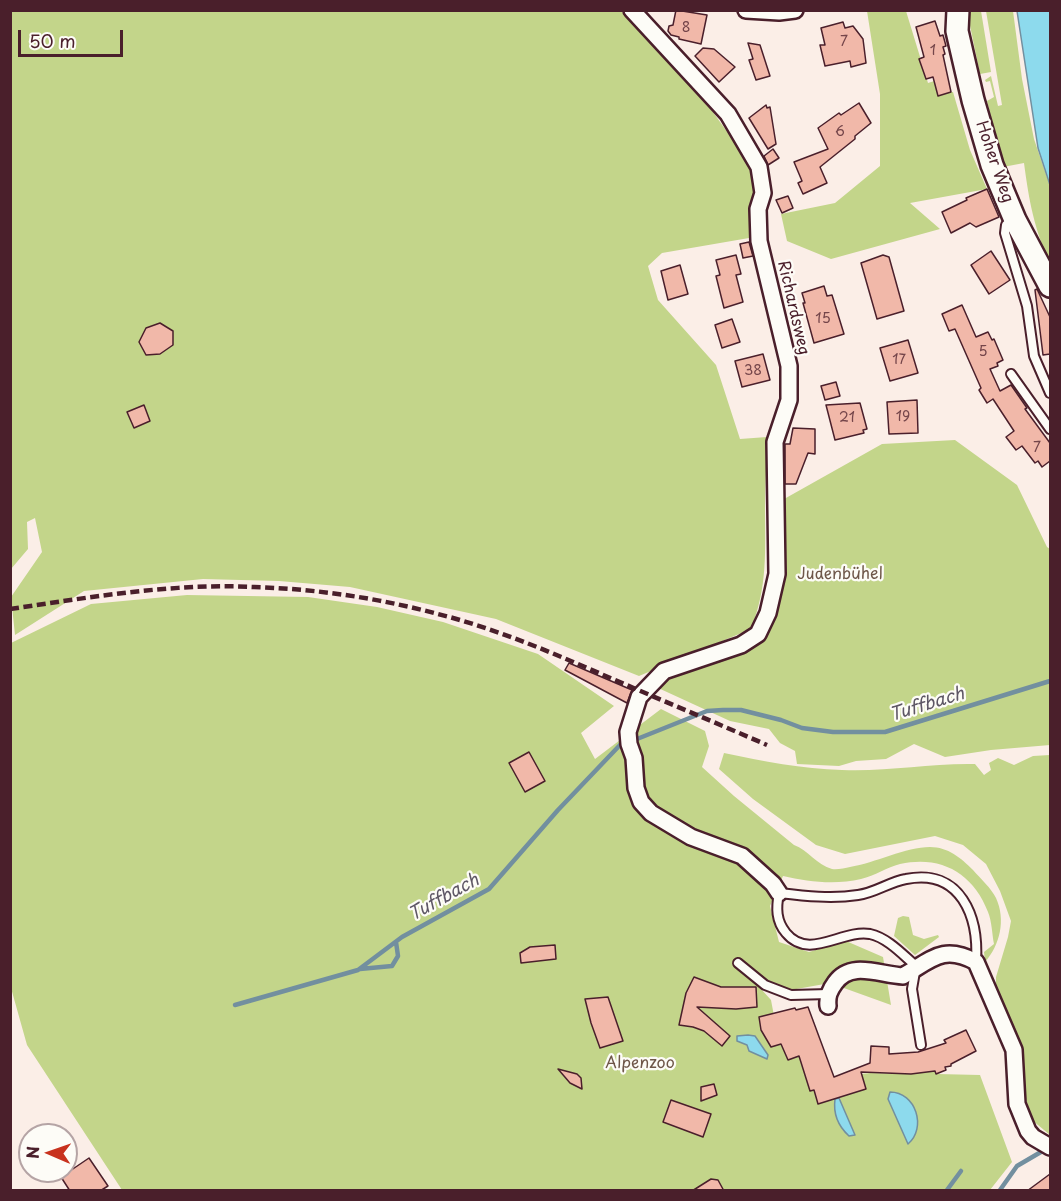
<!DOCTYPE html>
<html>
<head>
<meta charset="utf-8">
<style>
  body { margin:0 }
  #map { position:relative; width:1061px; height:1201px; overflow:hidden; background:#fbeee7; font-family:"Playpen Sans",sans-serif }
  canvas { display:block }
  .frame { position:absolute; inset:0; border:12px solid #4a1f2b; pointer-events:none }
  .north { position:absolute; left:18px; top:1123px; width:60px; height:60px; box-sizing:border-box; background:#fdfcf7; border:2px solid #b5a4a5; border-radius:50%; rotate:272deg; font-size:16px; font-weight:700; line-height:24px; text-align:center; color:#4a1f2b }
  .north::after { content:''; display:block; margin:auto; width:21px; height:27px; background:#c8321e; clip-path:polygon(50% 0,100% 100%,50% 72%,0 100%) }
  .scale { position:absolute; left:18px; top:30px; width:105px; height:27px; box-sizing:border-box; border:3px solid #4a1f2b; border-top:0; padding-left:8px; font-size:18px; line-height:21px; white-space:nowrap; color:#4a1f2b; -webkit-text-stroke:4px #fdfcf7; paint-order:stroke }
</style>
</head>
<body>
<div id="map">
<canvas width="1061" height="1201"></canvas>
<div class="frame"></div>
<div class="north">N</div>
<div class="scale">50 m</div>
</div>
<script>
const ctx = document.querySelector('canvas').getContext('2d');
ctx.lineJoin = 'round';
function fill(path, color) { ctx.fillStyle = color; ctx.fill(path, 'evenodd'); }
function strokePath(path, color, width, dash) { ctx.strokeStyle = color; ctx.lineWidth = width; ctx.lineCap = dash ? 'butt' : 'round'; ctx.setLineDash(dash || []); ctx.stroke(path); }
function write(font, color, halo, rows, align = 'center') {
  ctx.font = font + ' "Playpen Sans",sans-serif'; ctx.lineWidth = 4.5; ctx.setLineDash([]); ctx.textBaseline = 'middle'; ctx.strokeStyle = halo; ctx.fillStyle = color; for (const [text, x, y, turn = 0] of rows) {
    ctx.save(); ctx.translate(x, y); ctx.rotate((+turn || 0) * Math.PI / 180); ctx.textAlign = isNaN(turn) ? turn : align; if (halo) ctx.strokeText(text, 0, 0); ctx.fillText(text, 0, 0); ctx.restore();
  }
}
fill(new Path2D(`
  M 11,11 L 621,11 L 679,65 L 751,165 L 756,187 L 749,238 L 662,253 L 648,266 L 658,300 L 716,365 L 740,439 L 767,437 C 767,460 765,483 765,506 C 765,552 768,585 751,629 L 639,676 L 496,619 L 350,587 L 279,581 L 203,579 L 84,591 L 15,635 L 11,597 L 42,552 L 35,518 L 27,522 L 28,549 L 11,569 Z
  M 867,11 L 906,11 L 928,83 L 947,77 L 951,92 L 953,92 L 970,150 L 987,189 L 910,203 L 940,229 L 831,259 L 787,241 L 781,214 L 835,203 L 880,166 L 880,94 Z
  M 967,11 L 981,11 L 991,72 L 980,74 Z
  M 986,11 L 1013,11 L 1022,79 L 1034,139 L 1050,186 L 1050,264 C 1034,228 1029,201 1024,163 L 1003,167 L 987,101 L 994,97 L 990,81 L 986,82 L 985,80 L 991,76 L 998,106 L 1002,105 Z
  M 955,440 L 1017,485 L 1047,547 L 1050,549 L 1050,745 L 991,750 L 945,757 L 914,744 L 886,759 L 856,761 L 839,766 L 797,764 L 795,751 L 780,743 L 769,729 L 730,721 L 656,687 L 666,675 L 770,623 L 777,503 L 882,444 Z
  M 187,595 L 308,597 L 377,607 L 443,622 L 538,654 L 614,706 L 581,733 L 595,759 L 661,709 L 705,731 L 709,746 L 702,767 L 734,796 L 794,845 C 808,850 817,865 832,869 C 837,870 845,868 850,867 C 875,863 906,847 930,847 C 948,847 961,858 973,870 C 981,879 991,888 996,898 C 1006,920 1000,945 985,962 L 984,952 L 994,944 C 992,934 992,922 988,912 C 973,873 941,855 900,864 C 887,867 875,876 861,879 C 836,885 808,882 783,876 L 770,906 L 779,942 L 809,952 L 846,941 L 883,957 L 891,1005 L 830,983 L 791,990 L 752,979 L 771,1000 L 774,1016 L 779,1015 L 779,1012 L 808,1007 L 834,1077 L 870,1073 L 911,1074 L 935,1071 L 937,1074 L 980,1075 L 1012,1162 L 990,1190 L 122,1190 L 27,1045 L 11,988 L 11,643 L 91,604 Z
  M 724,753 C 763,761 802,769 842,770 C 886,772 930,763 975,764 L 984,775 L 991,770 L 989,763 L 998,758 L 1014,765 L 1033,756 L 1050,755 L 1050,1135 L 1032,1120 L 1025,1095 L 1023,1054 L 996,991 L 996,977 L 1008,937 L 1011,921 L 1000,891 L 986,864 L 963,845 L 935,836 L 845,854 L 816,845 L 753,799 L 719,769 Z
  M 903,916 L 909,917 L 913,935 L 924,939 L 938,935 L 939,937 L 915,955 L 894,936 L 898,918 Z`), '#c3d58a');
const water = new Path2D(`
  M 1017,11 L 1050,11 L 1050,185 L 1038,148 Z
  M 748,1035 L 755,1036 L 768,1055 L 767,1059 L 749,1051 L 747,1045 L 737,1041 L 737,1036 Z
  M 890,1092 C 916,1092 927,1128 908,1144 L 888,1099 Z
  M 839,1098 L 855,1135 L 849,1136 C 838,1126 833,1114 835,1099 Z`);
fill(water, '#8ddaed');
strokePath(water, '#728f9f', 1.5);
strokePath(new Path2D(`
  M 637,739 L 707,711 L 723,710 L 741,710 L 781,720 L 802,728 L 833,732 L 885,732 L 1050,681
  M 360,969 L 392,966 L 398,956 L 396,942
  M 235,1005 L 358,970 L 402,937 L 489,889 L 558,810 L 620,745
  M 947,1190 L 961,1171
  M 1000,1190 L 1017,1166 L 1046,1149`), '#728f9f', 4.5);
const building = new Path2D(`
  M 676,10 L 707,15 L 701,44 L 679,39 L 679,37 L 671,35 L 668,31 L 669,26 L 673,25 Z
  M 935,21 L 940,36 L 943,35 L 946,46 L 943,47 L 945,54 L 943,55 L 951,92 L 938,96 L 933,77 L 926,79 L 919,59 L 924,57 L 916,27 Z
  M 843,22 L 845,28 L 853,26 L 863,39 L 866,63 L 851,67 L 850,61 L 825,66 L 820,45 L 825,45 L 821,28 Z
  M 748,43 L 760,45 L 770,76 L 756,80 L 749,60 L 753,59 Z
  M 703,48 L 714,49 L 735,67 L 719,82 L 695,56 Z
  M 859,103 L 871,123 L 855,136 L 855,139 L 820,167 L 827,183 L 803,194 L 798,183 L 802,181 L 794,162 L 828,149 L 818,128 L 839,113 L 841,115 Z
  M 766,105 L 767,108 L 770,107 L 776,144 L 768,149 L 749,118 Z
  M 773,149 L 779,158 L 768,165 L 764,156 Z
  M 987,189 L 999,217 L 976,227 L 970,223 L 951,233 L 942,212 L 967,200 L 966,198 Z
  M 788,196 L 793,208 L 782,213 L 776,200 Z
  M 749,242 L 753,256 L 743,258 L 740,244 Z
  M 991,251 L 1010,280 L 989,294 L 971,265 Z
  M 736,255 L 741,274 L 736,275 L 743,302 L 724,308 L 716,276 L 720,275 L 716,260 Z
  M 883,255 L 889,257 L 904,311 L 877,319 L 861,263 Z
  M 680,265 L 688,294 L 668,300 L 661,271 Z
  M 824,286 L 827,296 L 832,295 L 844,334 L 814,343 L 803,303 L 805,303 L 802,293 Z
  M 1037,289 L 1050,317 L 1050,354 L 1043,355 L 1035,290 Z
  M 962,305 L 976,337 L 988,332 L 992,340 L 994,339 L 1003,360 L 997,363 L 998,366 L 990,369 L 1000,391 L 1011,385 L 1027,408 L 1025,409 L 1050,443 L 1050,461 L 1042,467 L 1038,461 L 1035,463 L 1022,446 L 1016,450 L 1006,437 L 1014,431 L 993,399 L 987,403 L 979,390 L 981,388 L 955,329 L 949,331 L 942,314 Z
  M 732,319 L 740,342 L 722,348 L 715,325 Z
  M 160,323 L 173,331 L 173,345 L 160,354 L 146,355 L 139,342 L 146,328 Z
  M 908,340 L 918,373 L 890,381 L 880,348 Z
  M 763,354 L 770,380 L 742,387 L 735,361 Z
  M 836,382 L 840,396 L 825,400 L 821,386 Z
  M 917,400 L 918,433 L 889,434 L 887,402 Z
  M 860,403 L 867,429 L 863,430 L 864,433 L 835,440 L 826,405 Z
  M 144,405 L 150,421 L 134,428 L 127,412 Z
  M 793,428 L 815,429 L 815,454 L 808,453 L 796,484 L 785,484 L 785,444 L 790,444 Z
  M 569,663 L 632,690 L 627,703 L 565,670 Z
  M 529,752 L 545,781 L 525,792 L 509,763 Z
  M 555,945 L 556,959 L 521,963 L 520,953 L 530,947 Z
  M 694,977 L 721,987 L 756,987 L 757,1007 L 736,1009 L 697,1007 L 730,1036 L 722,1046 L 704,1031 L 693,1027 L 679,1025 L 686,993 Z
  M 608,997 L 623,1041 L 600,1048 L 591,1023 L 585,999 Z
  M 808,1007 L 834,1077 L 870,1063 L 871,1046 L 889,1047 L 889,1054 L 918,1052 L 946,1043 L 944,1040 L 966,1030 L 976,1051 L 951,1064 L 951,1066 L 945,1067 L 946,1070 L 936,1074 L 935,1071 L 911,1074 L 861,1072 L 866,1089 L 818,1104 L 814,1090 L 810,1091 L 799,1056 L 788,1060 L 781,1044 L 771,1047 L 761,1030 L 759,1017 L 795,1008 L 796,1010 Z
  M 558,1069 L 577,1074 L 581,1078 L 582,1089 L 570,1083 Z
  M 714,1084 L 717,1095 L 701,1101 L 701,1087 Z
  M 671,1100 L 711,1114 L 703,1137 L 663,1122 Z
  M 89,1158 L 108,1186 L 100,1191 L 70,1191 L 61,1177 Z
  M 1050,1174 L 1050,1191 L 1027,1191 Z
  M 711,1179 L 718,1180 L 724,1191 L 692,1191 Z`);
fill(building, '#f1b8a9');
strokePath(building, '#4a1f2b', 1.5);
const lane = new Path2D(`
  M 1014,220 L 1006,225 L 1005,233 L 1027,306 L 1034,356 L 1050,393
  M 1011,374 L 1050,429
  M 738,963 L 765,985 L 791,995 L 829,994
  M 921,1045 L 912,989 L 916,966 C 903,955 888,938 870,934 C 842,929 809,961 786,933 C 776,921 776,908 779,893 C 805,896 832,899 858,895 C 875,893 889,882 906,879 C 961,868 979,917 976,962`);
const street = new Path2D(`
  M 632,10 L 728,114 L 759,167 L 763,193 L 758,209 L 759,241 L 789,366 L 789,400 L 775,442 L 777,574 L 768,613 L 758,634 L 741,645 L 664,671 L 639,697 L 628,732 L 629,744 L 634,758 L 636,788 L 641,802 L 651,813 L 691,837 L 742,856 L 773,884 L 779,893
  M 746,10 L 779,12 L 795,10
  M 828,1006 C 827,997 829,991 835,983 C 851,960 880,975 903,976 C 931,960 943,944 976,962 L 1014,1050 L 1017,1104 L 1028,1131 L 1033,1137 L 1050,1147`);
const secondary = new Path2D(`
  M 958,10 L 957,31 L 973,100 L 992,165 L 1015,220 L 1050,286`);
strokePath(lane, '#4a1f2b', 12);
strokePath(street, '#4a1f2b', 20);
strokePath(secondary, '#4a1f2b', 26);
strokePath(lane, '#fdfcf7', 8);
strokePath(street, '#fdfcf7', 15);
strokePath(secondary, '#fdfcf7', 21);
strokePath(new Path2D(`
  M 10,609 C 92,597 172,583 254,587 C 317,589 378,598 438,614 C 497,629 553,653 608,677 C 661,700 714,722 767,745`), '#4a1f2b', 4.5, [9, 4.5]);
write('14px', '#74454a', null, [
  ["8",686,28],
  ["7",844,42],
  ["1",933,51],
  ["6",840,132],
  ["15",823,319],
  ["5",983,352],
  ["17",899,360],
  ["38",753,371],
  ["19",903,417],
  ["21",847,418],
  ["7",1037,448]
]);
write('16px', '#4a1f2b', '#fdfcf7', [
  ["Hoher Weg",994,162,71],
  ["Richardsweg",793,308,77]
]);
write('16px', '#6e5648', '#fdfcf7', [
  ["Judenbühel",840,575],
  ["Alpenzoo",640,1064]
]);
write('italic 18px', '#5e5765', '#fdfcf7', [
  ["Tuffbach",927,705,-17],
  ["Tuffbach",444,898,-29]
]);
</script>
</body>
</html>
